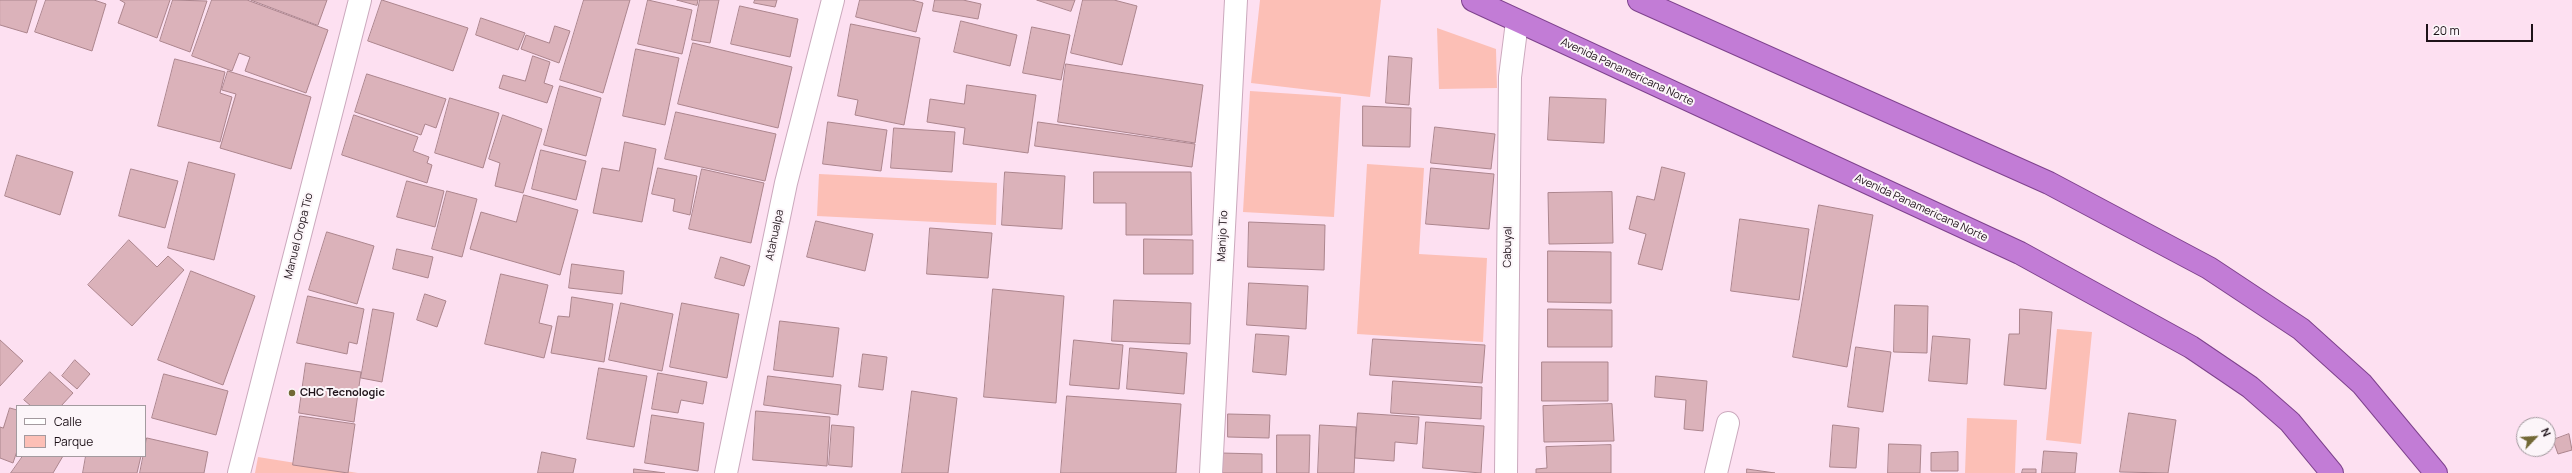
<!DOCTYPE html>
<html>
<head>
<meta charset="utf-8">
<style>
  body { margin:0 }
  #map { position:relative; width:2572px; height:473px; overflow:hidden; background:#fde0f1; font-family:Manrope,sans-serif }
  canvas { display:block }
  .legend { position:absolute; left:16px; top:405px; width:130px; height:52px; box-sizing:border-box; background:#fcf5f9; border:1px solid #a39a9f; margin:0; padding:5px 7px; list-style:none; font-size:12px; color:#1e1219 }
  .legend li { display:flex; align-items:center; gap:8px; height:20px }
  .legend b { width:20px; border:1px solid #a39a9f }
  .north { position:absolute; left:2516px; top:417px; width:40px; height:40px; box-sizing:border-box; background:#fcf5f9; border:1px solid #a39a9f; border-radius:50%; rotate:65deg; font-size:11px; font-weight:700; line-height:16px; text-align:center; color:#1e1219 }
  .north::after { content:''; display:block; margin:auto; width:14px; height:18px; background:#726835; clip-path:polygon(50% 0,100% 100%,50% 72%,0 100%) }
  .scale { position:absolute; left:2426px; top:24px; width:107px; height:18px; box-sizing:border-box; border:2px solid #1e1219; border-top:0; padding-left:5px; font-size:12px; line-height:14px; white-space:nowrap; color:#1e1219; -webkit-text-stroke:3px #fcf5f9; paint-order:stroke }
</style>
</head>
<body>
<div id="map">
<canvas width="2572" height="473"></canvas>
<ul class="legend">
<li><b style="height:5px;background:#fff"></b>Calle</li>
<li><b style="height:11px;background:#fcbfb6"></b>Parque</li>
</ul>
<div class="north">N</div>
<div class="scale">20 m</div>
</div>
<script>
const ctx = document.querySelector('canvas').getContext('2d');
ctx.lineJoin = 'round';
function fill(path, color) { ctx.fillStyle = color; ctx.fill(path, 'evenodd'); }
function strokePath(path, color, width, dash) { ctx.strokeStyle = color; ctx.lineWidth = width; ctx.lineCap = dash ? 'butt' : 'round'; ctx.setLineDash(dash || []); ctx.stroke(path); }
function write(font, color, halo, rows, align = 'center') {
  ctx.font = font + ' Manrope,sans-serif'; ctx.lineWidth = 4; ctx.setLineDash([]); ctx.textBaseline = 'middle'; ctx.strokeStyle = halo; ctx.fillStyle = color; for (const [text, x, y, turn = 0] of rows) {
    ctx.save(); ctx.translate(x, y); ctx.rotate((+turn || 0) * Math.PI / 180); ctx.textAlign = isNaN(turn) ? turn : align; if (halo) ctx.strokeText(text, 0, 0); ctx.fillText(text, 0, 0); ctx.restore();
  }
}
fill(new Path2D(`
  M 1260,0 L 1381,0 L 1370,97 L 1251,83 Z
  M 1437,28 L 1496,49 L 1497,88 L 1439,89 Z
  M 1250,91 L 1341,97 L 1334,217 L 1243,212 Z
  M 1367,164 L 1424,168 L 1419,254 L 1487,258 L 1483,342 L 1357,334 Z
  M 819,174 L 997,183 L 996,225 L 817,216 Z
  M 2057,329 L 2092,332 L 2081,444 L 2046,440 Z
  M 1967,418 L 2017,420 L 2015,473 L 1965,473 Z
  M 258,457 L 358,473 L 255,473 Z`), '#fcbfb6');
const building = new Path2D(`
  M 0,0 L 37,0 L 27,33 L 0,25 Z
  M 46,0 L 94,0 L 106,4 L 92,51 L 35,32 Z
  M 170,0 L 157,38 L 118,23 L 125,3 L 120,0 Z
  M 173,0 L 207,1 L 190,52 L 160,41 Z
  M 212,0 L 247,0 L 328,30 L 306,93 L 245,71 L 250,57 L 239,53 L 232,71 L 192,56 Z
  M 251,0 L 327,0 L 318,25 Z
  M 382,0 L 468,28 L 453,71 L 368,41 Z
  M 584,0 L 630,0 L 603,93 L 560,80 Z
  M 648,0 L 692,10 L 682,54 L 638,44 Z
  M 677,0 L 698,0 L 697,5 Z
  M 700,0 L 719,0 L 710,43 L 692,40 Z
  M 755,0 L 777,0 L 775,7 L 754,3 Z
  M 860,0 L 912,0 L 923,3 L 916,32 L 856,17 Z
  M 935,0 L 963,0 L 981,4 L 978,19 L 933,11 Z
  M 1037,0 L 1075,0 L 1071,11 Z
  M 1083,0 L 1114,0 L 1137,6 L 1122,65 L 1071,53 Z
  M 740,6 L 798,19 L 790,57 L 731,44 Z
  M 481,18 L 525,33 L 518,50 L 476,35 Z
  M 961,21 L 1017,35 L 1010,66 L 954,52 Z
  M 851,24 L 920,38 L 904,125 L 855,115 L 858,100 L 838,96 Z
  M 555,26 L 570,31 L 559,63 L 521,49 L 526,35 L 549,43 Z
  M 1032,27 L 1070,35 L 1061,80 L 1023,73 Z
  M 693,43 L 792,67 L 778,128 L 678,104 Z
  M 636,49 L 679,58 L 665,125 L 623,116 Z
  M 533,56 L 550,62 L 544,83 L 553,86 L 547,103 L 499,88 L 503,75 L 525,81 Z
  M 1389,56 L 1412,58 L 1409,105 L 1386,103 Z
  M 175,59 L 225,72 L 220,93 L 232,97 L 220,142 L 158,126 Z
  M 1066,64 L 1203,85 L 1195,143 L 1058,122 Z
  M 228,71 L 311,97 L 291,169 L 220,148 L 236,94 L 222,90 Z
  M 367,74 L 446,99 L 436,128 L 425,124 L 421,135 L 355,112 Z
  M 967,85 L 1036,95 L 1028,153 L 963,144 L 965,128 L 927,122 L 930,99 L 964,104 Z
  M 560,86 L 601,98 L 586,156 L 544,145 Z
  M 1550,97 L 1606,99 L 1604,143 L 1548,140 Z
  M 450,98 L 499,113 L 483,168 L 435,153 Z
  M 1363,106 L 1411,108 L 1410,147 L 1363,146 Z
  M 676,112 L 776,134 L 765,181 L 665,159 Z
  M 354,115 L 418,137 L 413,151 L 429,157 L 427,163 L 432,165 L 427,183 L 342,155 Z
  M 503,115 L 542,129 L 523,193 L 495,186 L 500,163 L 489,159 Z
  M 828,122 L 887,130 L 881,171 L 823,164 Z
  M 1038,122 L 1195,144 L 1192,167 L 1035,146 Z
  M 1435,127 L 1495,134 L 1491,169 L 1431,163 Z
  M 894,128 L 955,132 L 952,172 L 891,168 Z
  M 625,142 L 656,149 L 642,222 L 593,213 L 602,168 L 619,171 Z
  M 541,150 L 586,161 L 576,200 L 532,189 Z
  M 17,155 L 73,172 L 60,215 L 5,196 Z
  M 189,162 L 235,174 L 214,260 L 168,248 Z
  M 1662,167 L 1685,173 L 1662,270 L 1638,264 L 1646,234 L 1629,229 L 1637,196 L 1654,200 Z
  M 658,168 L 697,176 L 690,215 L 673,211 L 675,199 L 652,194 Z
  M 1431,168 L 1494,174 L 1489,229 L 1426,224 Z
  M 131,169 L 178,181 L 165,228 L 119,216 Z
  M 702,169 L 764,183 L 751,243 L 689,229 Z
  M 1005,172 L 1065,176 L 1062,229 L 1002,225 Z
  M 1094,172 L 1191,172 L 1192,235 L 1126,235 L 1126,203 L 1094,203 Z
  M 407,181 L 444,191 L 435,227 L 397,217 Z
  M 447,191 L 477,199 L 462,257 L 432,249 Z
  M 1612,192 L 1613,243 L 1549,244 L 1548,193 Z
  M 524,195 L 578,210 L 560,275 L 470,249 L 481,212 L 516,222 Z
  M 1819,205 L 1873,215 L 1847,367 L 1793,357 Z
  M 1740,219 L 1809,229 L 1799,300 L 1731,291 Z
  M 816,221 L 873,234 L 865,271 L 807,257 Z
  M 1249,222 L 1325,225 L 1324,270 L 1248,267 Z
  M 930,228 L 992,233 L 988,278 L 927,274 Z
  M 327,232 L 374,246 L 357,304 L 309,290 Z
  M 1144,239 L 1193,240 L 1193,274 L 1144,274 Z
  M 129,240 L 157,267 L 168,256 L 184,270 L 132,326 L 88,285 Z
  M 397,249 L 433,257 L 428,278 L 393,269 Z
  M 1548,251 L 1611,252 L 1611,303 L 1548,302 Z
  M 721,257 L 750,266 L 744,286 L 715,278 Z
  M 572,264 L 624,271 L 622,294 L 569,288 Z
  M 191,271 L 255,296 L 223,385 L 158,360 Z
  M 501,274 L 548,285 L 539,323 L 552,326 L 544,358 L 485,344 Z
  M 1249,283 L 1308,286 L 1306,329 L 1247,325 Z
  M 993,289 L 1064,296 L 1056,403 L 984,397 Z
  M 425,294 L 446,301 L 437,327 L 417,320 Z
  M 308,296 L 364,309 L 357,344 L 349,342 L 347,354 L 297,343 Z
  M 572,297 L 613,304 L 604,362 L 551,353 L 558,316 L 569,317 Z
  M 1114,300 L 1191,303 L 1190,344 L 1112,341 Z
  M 621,303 L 673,314 L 662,371 L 609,360 Z
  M 682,303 L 739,314 L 727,378 L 670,367 Z
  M 1895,305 L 1928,306 L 1927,353 L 1894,352 Z
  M 373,309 L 394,313 L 382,382 L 361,378 Z
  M 1548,309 L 1612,310 L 1612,347 L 1548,347 Z
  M 2020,309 L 2052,312 L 2046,389 L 2004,385 L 2009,334 L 2019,334 Z
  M 780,321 L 839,328 L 833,377 L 774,370 Z
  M 1256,334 L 1289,336 L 1286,375 L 1253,372 Z
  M 1933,336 L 1970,339 L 1967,384 L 1929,381 Z
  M 1373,339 L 1485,345 L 1482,383 L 1370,375 Z
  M 0,340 L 23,361 L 0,386 Z
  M 1074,340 L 1123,345 L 1119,389 L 1070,385 Z
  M 1856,347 L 1891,352 L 1883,412 L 1848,407 Z
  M 1130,348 L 1187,353 L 1184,394 L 1127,389 Z
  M 863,354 L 887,357 L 883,390 L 859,387 Z
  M 75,360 L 90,374 L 77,389 L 62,376 Z
  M 1542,362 L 1608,362 L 1608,401 L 1542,401 Z
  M 306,363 L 361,372 L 354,422 L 299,413 Z
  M 599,368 L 647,376 L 634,447 L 587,439 Z
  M 50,372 L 73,393 L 61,406 L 31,406 L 24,400 Z
  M 658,373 L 707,382 L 703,404 L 681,400 L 678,413 L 652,409 Z
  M 164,374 L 228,391 L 216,435 L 152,418 Z
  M 768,376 L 841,385 L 838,415 L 764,405 Z
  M 1656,376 L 1707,381 L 1703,431 L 1684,429 L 1686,400 L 1655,397 Z
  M 1393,381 L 1482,387 L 1481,419 L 1391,413 Z
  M 912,391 L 957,398 L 948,473 L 902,473 Z
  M 1067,396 L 1181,404 L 1176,473 L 1061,473 Z
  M 1612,404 L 1614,441 L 1544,442 L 1543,406 Z
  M 10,408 L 17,410 L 17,451 L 13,463 L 0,458 L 0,427 L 3,428 Z
  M 756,411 L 830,417 L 827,466 L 753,460 Z
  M 1358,413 L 1419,417 L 1417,444 L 1395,442 L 1394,461 L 1355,458 Z
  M 2129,413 L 2176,420 L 2168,473 L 2120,472 Z
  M 1228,414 L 1270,415 L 1269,438 L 1228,437 Z
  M 652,415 L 704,423 L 698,471 L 645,463 Z
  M 300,416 L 355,424 L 348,473 L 293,465 Z
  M 1426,422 L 1484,426 L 1481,473 L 1423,468 Z
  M 832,425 L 854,427 L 852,467 L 829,465 Z
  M 1320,425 L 1356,427 L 1354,473 L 1318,473 Z
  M 1833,425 L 1859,428 L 1856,468 L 1830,467 Z
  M 2569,434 L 2572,450 L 2558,454 L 2553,440 Z
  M 1277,435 L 1310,435 L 1309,473 L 1277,473 Z
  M 147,438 L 208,452 L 204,473 L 140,473 Z
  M 1889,444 L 1921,445 L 1920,473 L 1888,473 Z
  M 1611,445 L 1611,473 L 1536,473 L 1536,469 L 1547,468 L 1546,447 Z
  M 2044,451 L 2077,453 L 2075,473 L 2042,473 Z
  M 542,452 L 576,459 L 573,473 L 538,473 Z
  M 1958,452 L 1958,471 L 1931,471 L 1931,453 Z
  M 1221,453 L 1262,454 L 1262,473 L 1221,473 Z
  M 23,456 L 63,456 L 53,473 L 11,473 Z
  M 86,456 L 141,456 L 137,473 L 83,473 Z
  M 634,469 L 665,473 L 634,473 Z
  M 1747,469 L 1775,473 L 1747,473 Z
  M 2023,469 L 2036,469 L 2036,473 L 2022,473 Z`);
fill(building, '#dbb2ba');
strokePath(building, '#ac858d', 1);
const minor = new Path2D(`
  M 239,473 L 360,0
  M 726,473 L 786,183 L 833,0
  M 1211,473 L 1236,0
  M 1506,473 L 1510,77 L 1517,22
  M 1716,473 L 1728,423`);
const trunk = new Path2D(`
  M 1473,0 L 2020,253 L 2191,347 L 2250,387 L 2290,422 L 2332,473
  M 1639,0 L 2049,183 L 2209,268 L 2301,329 L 2362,384 L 2436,473`);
strokePath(minor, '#cba9bd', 24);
strokePath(trunk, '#7e428d', 24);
strokePath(minor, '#fff', 22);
strokePath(trunk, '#c27cd6', 22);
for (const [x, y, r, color] of [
  [292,393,4,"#726835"]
]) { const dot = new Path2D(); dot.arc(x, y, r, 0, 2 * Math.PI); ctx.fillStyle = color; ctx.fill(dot); strokePath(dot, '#fcf5f9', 1.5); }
write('11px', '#1e1219', '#fcf5f9', [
  ["Avenida Panamericana Norte",1627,72,25],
  ["Avenida Panamericana Norte",1921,208,25],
  ["Atahualpa",775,235,-78],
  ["Manuel Oropa Tio",299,236,-76],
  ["Manijo Tio",1223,236,-87],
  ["Cabuyal",1508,247,-89]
]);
write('bold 11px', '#1e1219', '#fcf5f9', [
  ["CHC Tecnologic",300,393]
], 'left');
</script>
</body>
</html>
